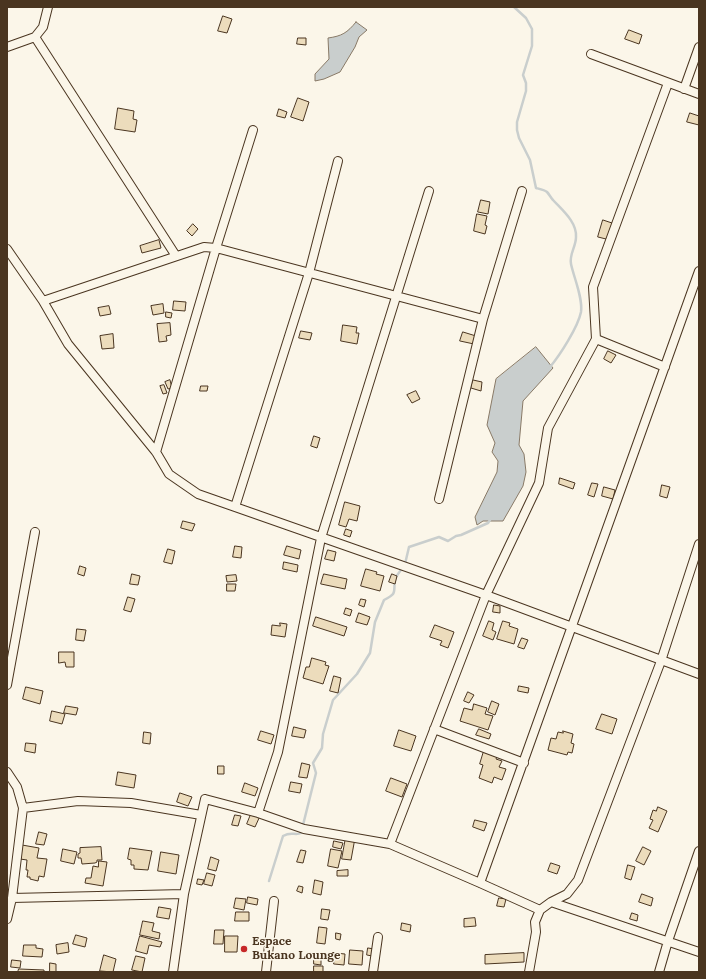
<!DOCTYPE html>
<html>
<head>
<meta charset="utf-8">
<style>
  body { margin:0 }
  #map { position:relative; width:706px; height:979px; overflow:hidden; background:#fbf6e9; font-family:Lora,serif }
  canvas { display:block }
  .frame { position:absolute; inset:0; border:8px solid #4a3520; pointer-events:none }
</style>
</head>
<body>
<div id="map">
<canvas width="706" height="979"></canvas>
<div class="frame"></div>
</div>
<script>
const ctx = document.querySelector('canvas').getContext('2d');
ctx.lineJoin = 'round';
function fill(path, color) { ctx.fillStyle = color; ctx.fill(path, 'evenodd'); }
function strokePath(path, color, width, dash) { ctx.strokeStyle = color; ctx.lineWidth = width; ctx.lineCap = dash ? 'butt' : 'round'; ctx.setLineDash(dash || []); ctx.stroke(path); }
function write(font, color, halo, rows, align = 'center') {
  ctx.font = font + ' Lora,serif'; ctx.lineWidth = 3; ctx.setLineDash([]); ctx.textBaseline = 'middle'; ctx.strokeStyle = halo; ctx.fillStyle = color; for (const [text, x, y, turn = 0] of rows) {
    ctx.save(); ctx.translate(x, y); ctx.rotate((+turn || 0) * Math.PI / 180); ctx.textAlign = isNaN(turn) ? turn : align; if (halo) ctx.strokeText(text, 0, 0); ctx.fillText(text, 0, 0); ctx.restore();
  }
}
const water = new Path2D(`
  M 356,22 L 367,30 L 359,37 L 355,47 L 340,72 L 324,79 L 315,81 L 315,74 L 329,59 L 328,38 C 342,36 347,33 356,22 Z
  M 536,347 L 553,368 L 523,401 L 519,445 L 524,454 L 526,472 L 523,486 L 503,521 L 483,521 L 477,525 L 475,517 L 497,472 L 498,461 L 492,452 L 495,443 L 487,425 L 496,379 Z`);
fill(water, '#c9cecd');
strokePath(water, '#887966', 1);
strokePath(new Path2D(`
  M 514,7 L 526,18 L 532,29 L 532,46 L 523,75 L 526,83 L 526,91 L 517,122 L 517,130 L 519,138 L 530,160 L 536,188 C 540,189 545,190 547,192 C 549,194 551,198 553,200 C 562,210 577,222 576,237 C 576,247 569,254 571,264 C 574,278 583,298 581,312 C 578,327 560,355 550,367
  M 405,564 L 409,547 L 439,537 L 448,541 L 456,536 L 461,535 L 488,523 L 490,520
  M 269,881 L 283,836 C 292,831 295,836 301,833 L 316,773 L 313,763 L 322,748 L 323,734 L 333,700 L 357,674 L 370,653 L 375,622 L 384,600 C 398,593 393,593 395,579 C 396,576 400,572 402,568`), '#c9cecd', 2.5);
const building = new Path2D(`
  M 223,16 L 232,19 L 227,33 L 218,31 Z
  M 629,30 L 642,35 L 639,44 L 625,39 Z
  M 298,38 L 306,38 L 306,45 L 297,44 Z
  M 298,98 L 309,102 L 303,121 L 291,117 Z
  M 118,108 L 134,111 L 133,119 L 137,120 L 135,132 L 115,129 Z
  M 279,109 L 287,112 L 285,118 L 277,116 Z
  M 690,113 L 699,116 L 699,125 L 687,122 Z
  M 481,200 L 490,202 L 488,214 L 478,212 Z
  M 477,214 L 487,216 L 485,225 L 487,226 L 485,234 L 474,231 Z
  M 603,220 L 615,224 L 610,240 L 598,237 Z
  M 193,224 L 198,229 L 192,236 L 187,231 Z
  M 159,240 L 161,248 L 142,253 L 140,246 Z
  M 174,301 L 186,302 L 185,311 L 173,310 Z
  M 163,304 L 164,313 L 153,315 L 151,306 Z
  M 109,306 L 111,314 L 100,316 L 98,308 Z
  M 166,312 L 172,313 L 171,318 L 166,317 Z
  M 170,323 L 171,335 L 166,336 L 167,341 L 159,342 L 157,324 Z
  M 343,325 L 357,327 L 356,333 L 359,333 L 357,344 L 341,341 Z
  M 301,331 L 312,333 L 310,340 L 299,338 Z
  M 463,332 L 476,336 L 474,344 L 460,341 Z
  M 113,334 L 114,348 L 102,349 L 100,336 Z
  M 608,351 L 616,355 L 611,363 L 604,359 Z
  M 170,380 L 172,388 L 168,389 L 165,382 Z
  M 473,380 L 482,382 L 481,391 L 471,388 Z
  M 164,385 L 167,393 L 163,394 L 160,386 Z
  M 201,386 L 208,386 L 207,391 L 200,391 Z
  M 416,391 L 420,399 L 412,403 L 407,395 Z
  M 314,436 L 320,438 L 317,448 L 311,446 Z
  M 560,478 L 575,483 L 573,489 L 559,484 Z
  M 592,483 L 598,484 L 594,497 L 588,495 Z
  M 662,485 L 670,487 L 667,498 L 660,496 Z
  M 604,487 L 615,490 L 613,499 L 602,496 Z
  M 345,502 L 360,506 L 357,521 L 349,519 L 346,527 L 339,525 Z
  M 183,521 L 195,524 L 192,531 L 181,528 Z
  M 346,529 L 352,531 L 350,537 L 344,535 Z
  M 235,546 L 242,547 L 241,558 L 233,557 Z
  M 287,546 L 301,550 L 299,559 L 284,555 Z
  M 168,549 L 175,551 L 172,564 L 164,562 Z
  M 328,550 L 336,552 L 334,561 L 325,559 Z
  M 284,562 L 298,565 L 297,572 L 283,569 Z
  M 80,566 L 86,568 L 84,576 L 78,574 Z
  M 366,569 L 377,572 L 376,574 L 384,576 L 380,591 L 361,586 Z
  M 132,574 L 140,576 L 138,585 L 130,584 Z
  M 324,574 L 347,579 L 345,589 L 321,584 Z
  M 392,574 L 397,576 L 395,584 L 389,582 Z
  M 236,575 L 237,581 L 227,582 L 226,576 Z
  M 227,584 L 236,584 L 235,591 L 227,591 Z
  M 128,597 L 135,599 L 131,612 L 124,610 Z
  M 361,599 L 366,600 L 364,607 L 359,605 Z
  M 494,605 L 500,606 L 500,613 L 493,612 Z
  M 346,608 L 352,610 L 350,616 L 344,614 Z
  M 359,613 L 370,617 L 367,625 L 356,622 Z
  M 316,617 L 347,627 L 344,636 L 313,626 Z
  M 489,621 L 494,623 L 492,630 L 496,632 L 493,640 L 483,636 Z
  M 503,621 L 510,623 L 509,626 L 518,629 L 514,644 L 497,639 Z
  M 280,623 L 287,624 L 285,637 L 271,635 L 272,625 L 280,626 Z
  M 435,625 L 454,632 L 448,648 L 440,645 L 442,641 L 430,637 Z
  M 77,629 L 86,630 L 84,641 L 76,640 Z
  M 522,638 L 528,640 L 524,649 L 518,647 Z
  M 59,652 L 74,652 L 74,667 L 66,667 L 65,662 L 59,663 Z
  M 312,658 L 326,662 L 325,665 L 329,666 L 323,684 L 303,678 L 306,667 L 309,667 Z
  M 334,676 L 341,678 L 338,693 L 330,691 Z
  M 519,686 L 529,688 L 528,693 L 518,691 Z
  M 26,687 L 43,691 L 40,704 L 23,699 Z
  M 468,692 L 474,695 L 469,703 L 464,701 Z
  M 492,701 L 499,704 L 495,715 L 488,712 Z
  M 474,704 L 487,708 L 485,714 L 493,716 L 488,730 L 460,721 L 464,708 L 472,710 Z
  M 66,706 L 78,708 L 76,715 L 64,713 Z
  M 52,711 L 65,714 L 62,724 L 50,721 Z
  M 602,714 L 617,719 L 612,734 L 596,729 Z
  M 294,727 L 306,730 L 304,738 L 292,736 Z
  M 479,729 L 491,734 L 489,739 L 476,735 Z
  M 399,730 L 416,736 L 411,751 L 394,746 Z
  M 261,731 L 274,735 L 271,744 L 258,740 Z
  M 563,731 L 573,734 L 571,743 L 574,744 L 572,753 L 568,752 L 567,755 L 548,750 L 551,738 L 556,739 L 558,732 L 563,733 Z
  M 144,732 L 151,733 L 150,744 L 143,743 Z
  M 26,743 L 36,744 L 35,753 L 25,751 Z
  M 484,751 L 497,756 L 496,759 L 502,761 L 499,767 L 506,769 L 502,780 L 494,777 L 492,783 L 479,778 L 483,765 L 480,764 Z
  M 302,763 L 310,765 L 307,778 L 299,777 Z
  M 218,766 L 224,766 L 224,774 L 218,774 Z
  M 118,772 L 136,775 L 134,788 L 116,785 Z
  M 391,778 L 407,784 L 402,797 L 386,791 Z
  M 291,782 L 302,784 L 300,793 L 289,791 Z
  M 245,783 L 258,788 L 255,796 L 242,792 Z
  M 180,793 L 192,797 L 188,806 L 177,802 Z
  M 658,807 L 667,811 L 658,832 L 649,828 L 653,820 L 650,819 L 653,810 L 656,811 Z
  M 252,812 L 260,816 L 255,827 L 247,824 Z
  M 235,815 L 241,816 L 238,826 L 232,825 Z
  M 475,820 L 487,823 L 484,831 L 473,827 Z
  M 39,832 L 47,834 L 44,845 L 36,844 Z
  M 346,837 L 355,838 L 351,860 L 342,859 Z
  M 334,841 L 343,843 L 341,849 L 333,847 Z
  M 22,845 L 39,848 L 37,858 L 47,859 L 44,877 L 39,876 L 38,881 L 30,879 L 30,877 L 27,877 L 28,870 L 26,870 L 27,860 L 20,859 Z
  M 101,847 L 102,860 L 97,860 L 97,862 L 95,863 L 82,864 L 81,858 L 78,858 L 78,854 L 80,853 L 80,848 Z
  M 643,847 L 651,851 L 644,865 L 636,861 Z
  M 130,848 L 152,851 L 148,870 L 134,869 L 134,865 L 131,865 L 131,860 L 128,859 Z
  M 63,849 L 77,852 L 74,864 L 61,861 Z
  M 331,849 L 342,851 L 338,868 L 328,866 Z
  M 301,850 L 306,851 L 303,863 L 297,862 Z
  M 161,852 L 179,855 L 176,874 L 158,871 Z
  M 211,857 L 219,860 L 216,871 L 208,869 Z
  M 99,861 L 107,862 L 103,886 L 85,883 L 86,878 L 91,878 L 93,866 L 98,867 Z
  M 551,863 L 560,866 L 557,874 L 548,871 Z
  M 628,865 L 635,867 L 631,880 L 625,878 Z
  M 348,870 L 348,876 L 337,876 L 337,871 Z
  M 207,873 L 215,875 L 212,886 L 204,884 Z
  M 198,879 L 204,880 L 202,885 L 197,884 Z
  M 315,880 L 323,882 L 321,895 L 313,893 Z
  M 299,886 L 303,887 L 302,893 L 297,891 Z
  M 642,894 L 653,898 L 651,906 L 639,902 Z
  M 248,897 L 258,899 L 257,905 L 247,903 Z
  M 236,898 L 246,899 L 244,910 L 234,908 Z
  M 499,898 L 506,899 L 504,907 L 497,906 Z
  M 159,907 L 171,909 L 169,919 L 157,917 Z
  M 322,909 L 330,910 L 328,920 L 321,919 Z
  M 236,912 L 249,912 L 249,921 L 235,921 Z
  M 632,913 L 638,915 L 637,921 L 630,919 Z
  M 475,918 L 476,926 L 464,927 L 464,919 Z
  M 143,921 L 154,923 L 152,931 L 160,933 L 159,939 L 140,935 Z
  M 402,923 L 411,925 L 410,932 L 401,930 Z
  M 319,927 L 327,928 L 325,944 L 317,943 Z
  M 215,930 L 224,930 L 223,944 L 214,944 Z
  M 336,933 L 341,934 L 340,940 L 336,939 Z
  M 76,935 L 87,938 L 85,947 L 73,944 Z
  M 140,936 L 162,942 L 160,947 L 149,945 L 147,954 L 136,951 Z
  M 225,936 L 238,936 L 237,952 L 225,952 Z
  M 68,943 L 69,952 L 57,954 L 56,945 Z
  M 24,945 L 36,945 L 36,948 L 43,949 L 42,957 L 23,956 Z
  M 368,948 L 374,949 L 372,956 L 367,955 Z
  M 350,950 L 363,951 L 362,965 L 349,964 Z
  M 335,953 L 345,954 L 344,965 L 334,964 Z
  M 524,953 L 524,962 L 485,964 L 485,955 Z
  M 314,954 L 321,955 L 321,965 L 314,964 Z
  M 104,955 L 116,959 L 113,972 L 100,971 Z
  M 136,956 L 145,958 L 142,972 L 132,970 Z
  M 12,960 L 21,961 L 20,968 L 11,967 Z
  M 50,963 L 56,964 L 56,972 L 50,972 Z
  M 314,966 L 323,966 L 323,972 L 314,972 Z
  M 19,969 L 44,970 L 44,972 L 18,972 Z`);
fill(building, '#ecdcbc');
strokePath(building, '#4a3520', 1);
const street = new Path2D(`
  M 35,37 L 176,256
  M 7,47 L 35,37 L 43,27 L 48,7
  M 591,54 L 699,94
  M 684,89 L 699,47
  M 7,249 L 43,301 L 68,344 L 156,452 L 169,474 L 198,494 L 486,595 L 699,674
  M 43,301 L 204,247 L 216,248 L 483,319
  M 596,339 L 665,367
  M 156,452 L 216,248 L 253,130
  M 439,499 L 483,319 L 522,191
  M 235,507 L 309,273 L 338,161
  M 7,685 L 35,532
  M 434,729 L 524,763
  M 7,772 L 17,787 L 23,808 L 12,898 L 7,919
  M 23,808 L 78,801 L 131,803 L 201,815
  M 258,813 L 278,752 L 321,538 L 429,191
  M 390,844 L 486,595 L 539,483 L 548,428 L 596,339 L 593,287 L 668,83
  M 480,883 L 699,271
  M 12,898 L 184,894
  M 551,902 L 699,952
  M 173,972 L 184,894 L 205,799 L 258,813 L 304,829 L 390,844 L 480,883 L 540,910
  M 266,972 L 274,901
  M 373,972 L 378,937
  M 529,972 L 536,932 L 535,922 L 540,910 L 551,902 L 567,894 L 578,880 L 661,661 L 699,544
  M 659,972 L 668,941 L 699,851`);
strokePath(street, '#4a3520', 10);
strokePath(street, '#fbf6e9', 8);
for (const [x, y, r, color] of [
  [244,949,4,"#c62828"]
]) { const dot = new Path2D(); dot.arc(x, y, r, 0, 2 * Math.PI); ctx.fillStyle = color; ctx.fill(dot); strokePath(dot, '#fbf6e9', 1.5); }
write('bold 12px', '#4a3520', '#fbf6e9', [
  ["Espace",252,942],
  ["Bukano Lounge",252,956]
], 'left');
</script>
</body>
</html>
